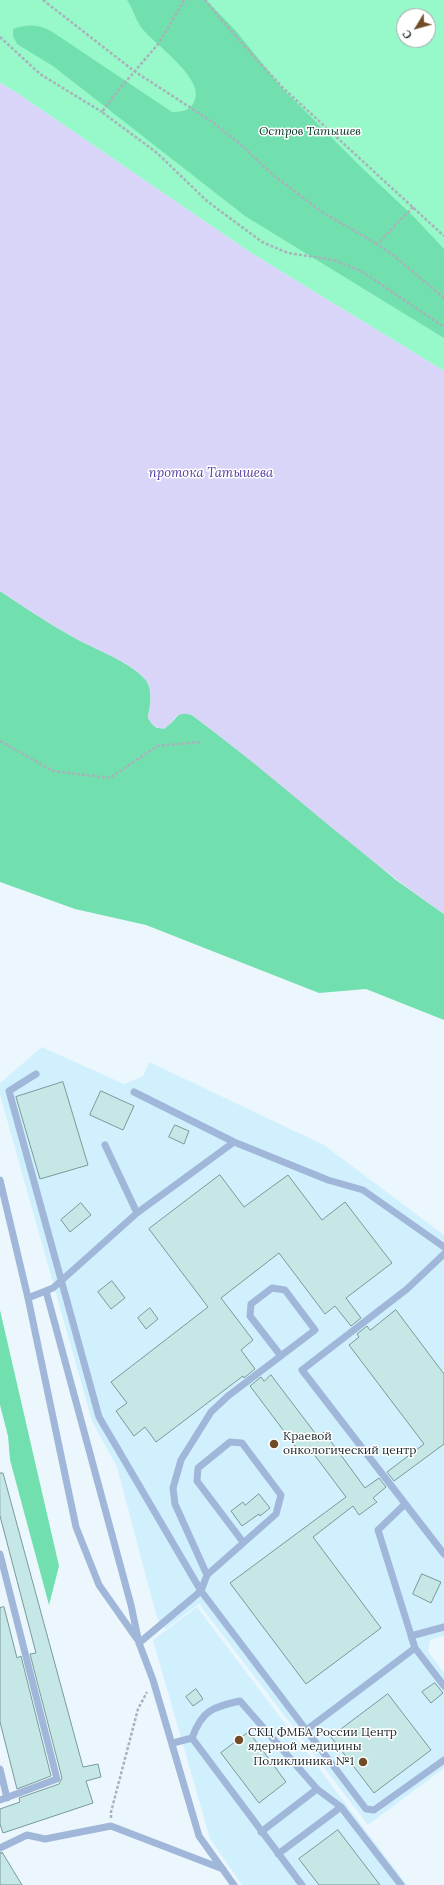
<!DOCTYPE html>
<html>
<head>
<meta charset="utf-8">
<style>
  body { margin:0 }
  #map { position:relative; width:444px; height:1885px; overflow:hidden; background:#ebf7fd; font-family:Lora,serif }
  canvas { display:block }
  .north { position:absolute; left:396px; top:8px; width:40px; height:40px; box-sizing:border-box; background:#fff; border:1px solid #a5a9ab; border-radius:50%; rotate:233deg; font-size:11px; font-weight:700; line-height:16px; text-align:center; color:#1e292e }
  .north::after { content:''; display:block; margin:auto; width:14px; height:18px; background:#714d27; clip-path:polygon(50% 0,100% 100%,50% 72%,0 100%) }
</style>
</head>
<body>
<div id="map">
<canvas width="444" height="1885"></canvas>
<div class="north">С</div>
</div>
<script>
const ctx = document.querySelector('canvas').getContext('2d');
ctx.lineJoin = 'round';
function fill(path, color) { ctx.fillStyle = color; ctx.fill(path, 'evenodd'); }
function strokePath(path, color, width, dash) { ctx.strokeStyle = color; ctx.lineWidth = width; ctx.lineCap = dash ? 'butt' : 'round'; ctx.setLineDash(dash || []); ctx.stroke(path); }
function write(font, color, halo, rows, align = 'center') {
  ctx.font = font + ' Lora,serif'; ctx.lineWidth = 3; ctx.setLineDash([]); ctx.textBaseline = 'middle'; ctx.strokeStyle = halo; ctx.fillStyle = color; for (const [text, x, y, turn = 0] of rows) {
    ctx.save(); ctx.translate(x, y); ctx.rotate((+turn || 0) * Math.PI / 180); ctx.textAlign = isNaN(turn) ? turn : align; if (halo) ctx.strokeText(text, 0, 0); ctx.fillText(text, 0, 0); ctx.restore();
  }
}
fill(new Path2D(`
  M 42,1047 L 124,1084 L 143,1076 L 149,1062 L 324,1145 L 444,1235 L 444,1636 L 430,1640 L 428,1651 L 444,1673 L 444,1768 L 368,1825 L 199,1604 L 165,1629 L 157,1618 L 117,1467 L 92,1421 L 0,1095 L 0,1083 Z
  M 197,1607 L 407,1885 L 242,1885 L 210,1839 L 153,1640 Z`), '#d1f0fd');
fill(new Path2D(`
  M 0,0 L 444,0 L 444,371 L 251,253 L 14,91 L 0,83 ZM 404,16 L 428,16 L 428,40 L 404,40 Z`), '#97f8ca');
fill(new Path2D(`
  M 127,0 L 206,0 L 236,31 L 280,86 L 361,167 L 414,217 L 444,249 L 444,338 L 245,216 L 53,66 L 17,44 L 13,36 L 13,29 C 27,24 37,24 51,31 L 172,112 C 181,112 188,111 193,104 C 210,81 153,44 141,27 C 135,19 133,8 127,0 Z
  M 0,591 C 24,607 48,623 73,637 C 94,649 129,661 145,679 C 154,690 150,706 148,718 L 152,724 L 157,728 C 161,727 167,727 170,724 C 179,716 177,711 192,715 L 251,760 L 396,880 L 444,914 L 444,1020 L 366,989 L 319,993 L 146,925 L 75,909 L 0,882 Z
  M 0,1310 L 59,1566 L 49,1605 L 10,1460 L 8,1436 L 0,1405 Z`), '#72dfae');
fill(new Path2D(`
  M 0,83 L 14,91 L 251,253 L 444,371 L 444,914 C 356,853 278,779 192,715 C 174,710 176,721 164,729 C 155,728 152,725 148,718 C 150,706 154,690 145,679 C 129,661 94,649 73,637 C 48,623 24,607 0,591 Z`), '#d8d5f9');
const building = new Path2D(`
  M 63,1082 L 88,1165 L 40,1179 L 16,1097 Z
  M 101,1091 L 134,1106 L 123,1130 L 90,1115 Z
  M 175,1125 L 189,1131 L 184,1144 L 169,1137 Z
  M 220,1175 L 244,1207 L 288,1175 L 322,1220 L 345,1202 L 392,1263 L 346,1298 L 361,1318 L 351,1326 L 335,1306 L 325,1314 L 279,1253 L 221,1298 L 253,1340 L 241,1350 L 255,1369 L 244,1378 L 243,1376 L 156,1442 L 145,1427 L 134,1436 L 116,1411 L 127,1403 L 111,1382 L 208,1307 L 149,1229 Z
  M 81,1203 L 91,1215 L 70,1232 L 61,1220 Z
  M 112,1281 L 125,1298 L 111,1309 L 98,1292 Z
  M 150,1308 L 158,1319 L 146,1329 L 138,1318 Z
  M 396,1310 L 444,1374 L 444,1444 L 394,1481 L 387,1472 L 424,1444 L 349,1345 L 359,1337 L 357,1334 L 367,1326 L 370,1330 Z
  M 271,1375 L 318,1437 L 324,1432 L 365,1488 L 379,1478 L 386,1487 L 373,1498 L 377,1502 L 359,1515 L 353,1506 L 313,1537 L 381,1628 L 306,1684 L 230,1583 L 346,1497 L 310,1449 L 302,1455 L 250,1386 L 261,1377 L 264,1381 Z
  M 0,1473 L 3,1473 L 83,1767 L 98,1764 L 101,1777 L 86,1781 L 93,1803 L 3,1833 L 0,1824 L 0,1809 L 20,1802 L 19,1798 L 59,1784 L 62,1778 L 30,1654 L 36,1653 L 0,1516 Z
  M 259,1494 L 270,1508 L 260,1516 L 259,1514 L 242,1526 L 231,1511 L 243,1502 L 245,1505 Z
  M 422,1574 L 441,1582 L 431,1603 L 413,1594 Z
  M 4,1607 L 17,1658 L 21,1656 L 51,1776 L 17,1789 L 0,1722 L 0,1608 Z
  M 435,1683 L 443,1693 L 431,1703 L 422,1692 Z
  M 196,1689 L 203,1699 L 193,1706 L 186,1697 Z
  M 388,1694 L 431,1750 L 374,1793 L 331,1737 Z
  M 249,1732 L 286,1782 L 259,1803 L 221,1753 Z
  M 338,1830 L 380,1885 L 319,1885 L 299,1859 Z
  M 2,1853 L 2,1852 L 22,1885 L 0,1885 L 0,1853 Z`);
fill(building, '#c5e8e7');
strokePath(building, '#799a99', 1);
strokePath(new Path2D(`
  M 43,0 L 134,71 L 211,121 L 239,143 L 273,175 L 322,212 L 377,244
  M 184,0 L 159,43 L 116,93 L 102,112 L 157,153 L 207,201 L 262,242 L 288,253 L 334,260 L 361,271 L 444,327
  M 205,0 L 230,30 L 282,87 L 444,236
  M 0,37 L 40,74 L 102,112
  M 413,207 L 377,244 L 394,256 L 444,298
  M 0,741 L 53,771 L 110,778 L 157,746 L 200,742
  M 111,1818 L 111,1812 L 138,1709 L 147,1692`), '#a7b3b9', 2.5, [3, 2]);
strokePath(new Path2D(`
  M 36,1074 L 9,1091 L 99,1417 L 201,1591 L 366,1809 L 374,1810 L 444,1760
  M 134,1092 L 234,1142 L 328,1180 L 363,1190 L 444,1247
  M 105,1145 L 137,1213
  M 0,1180 L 28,1298 L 76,1527 L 99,1585 L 137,1639
  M 444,1254 L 407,1289 L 302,1370 L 444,1554
  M 46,1291 L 131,1605 L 139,1643 L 153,1680 L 199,1836 L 234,1885
  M 28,1298 L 53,1288 L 137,1213 L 234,1142
  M 405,1504 L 378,1530 L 415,1648 L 444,1686
  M 0,1554 L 57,1779 L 0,1800
  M 207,1575 L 175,1504 L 173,1488 L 181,1460 L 211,1412 L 228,1396 L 315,1330 L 285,1290 L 272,1288 L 251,1304 L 250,1316 L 281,1356
  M 139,1643 L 201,1591 L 207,1575 L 276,1514 L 281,1495 L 242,1443 L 230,1442 L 198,1468 L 197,1481 L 243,1542
  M 305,1731 L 415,1648 L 411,1636 L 444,1627
  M 192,1738 L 302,1885
  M 173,1743 L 192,1738 C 202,1710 213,1707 240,1701 L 317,1789 L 341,1807 L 401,1885
  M 0,1769 L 7,1798
  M 261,1832 L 317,1789
  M 0,1848 L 27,1835 L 45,1839 L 111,1826 L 223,1869
  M 278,1854 L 341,1807`), '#a0b7d9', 7);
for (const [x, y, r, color] of [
  [274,1444,5,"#714d27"],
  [239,1740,5,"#714d27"],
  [363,1762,5,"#714d27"]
]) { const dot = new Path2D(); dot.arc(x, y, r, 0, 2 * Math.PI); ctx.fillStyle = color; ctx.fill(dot); strokePath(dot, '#fff', 1.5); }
write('italic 12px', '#003220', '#fff', [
  ["Остров Татышев",310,132]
]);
write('12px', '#1e292e', '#fff', [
  ["Краевой",283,1437],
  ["онкологический центр",283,1451],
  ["СКЦ ФМБА России Центр",248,1733],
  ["ядерной медицины",248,1747],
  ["Поликлиника №1",354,1762,"right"]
], 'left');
write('italic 13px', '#563ea1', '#fff', [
  ["протока Татышева",211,473]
]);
</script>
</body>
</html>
